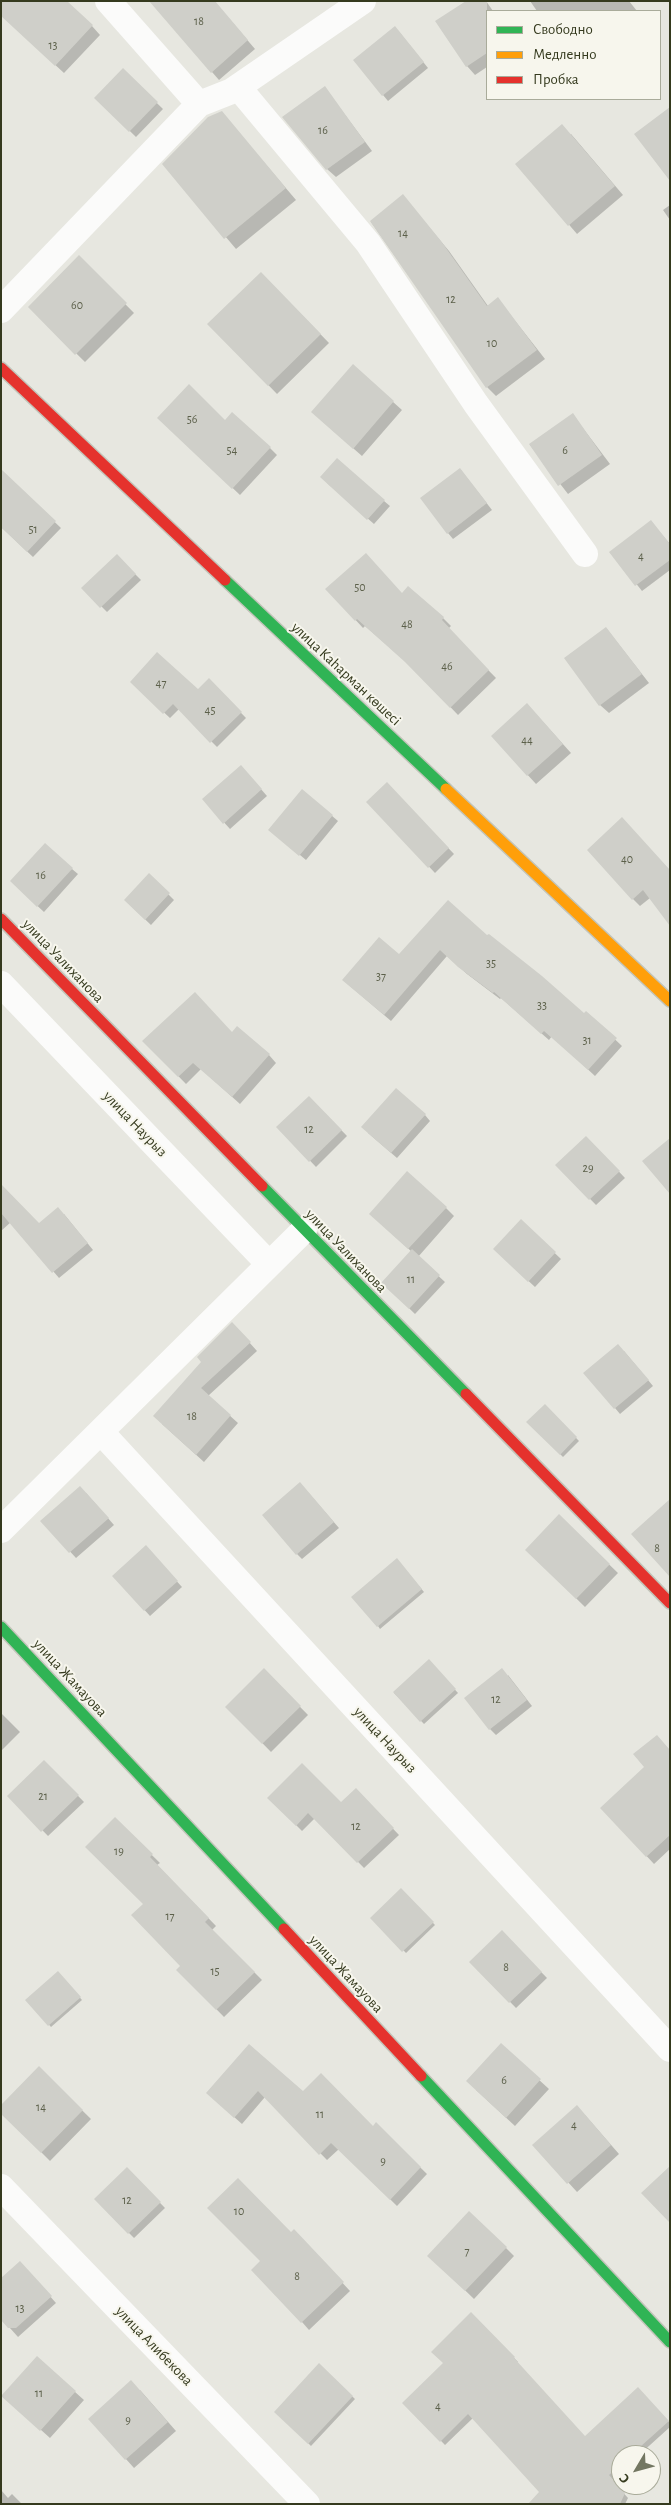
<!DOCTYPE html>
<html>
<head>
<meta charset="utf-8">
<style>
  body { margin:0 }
  #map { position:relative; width:671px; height:2505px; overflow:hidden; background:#e7e7e0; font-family:"Alegreya Sans",sans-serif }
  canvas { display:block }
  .frame { position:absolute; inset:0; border:2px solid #353a1e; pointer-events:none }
  .legend { position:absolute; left:486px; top:10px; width:175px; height:90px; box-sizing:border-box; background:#f7f6ed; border:1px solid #a9ab9a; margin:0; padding:6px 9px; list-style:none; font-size:15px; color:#353a1e }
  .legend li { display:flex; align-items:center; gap:10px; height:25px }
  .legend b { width:25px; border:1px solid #a9ab9a }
  .north { position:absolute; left:611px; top:2445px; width:50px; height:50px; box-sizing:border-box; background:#f7f6ed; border:1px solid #a9ab9a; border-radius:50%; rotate:233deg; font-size:14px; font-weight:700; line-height:20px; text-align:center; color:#353a1e }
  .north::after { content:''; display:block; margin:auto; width:18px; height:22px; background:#737762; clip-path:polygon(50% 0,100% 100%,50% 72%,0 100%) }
</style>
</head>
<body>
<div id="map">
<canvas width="671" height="2505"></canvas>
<div class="frame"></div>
<ul class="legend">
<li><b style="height:6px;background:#30b455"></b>Свободно</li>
<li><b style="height:6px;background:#ff9f0a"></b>Медленно</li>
<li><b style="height:6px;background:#e5322d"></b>Пробка</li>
</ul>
<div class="north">С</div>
</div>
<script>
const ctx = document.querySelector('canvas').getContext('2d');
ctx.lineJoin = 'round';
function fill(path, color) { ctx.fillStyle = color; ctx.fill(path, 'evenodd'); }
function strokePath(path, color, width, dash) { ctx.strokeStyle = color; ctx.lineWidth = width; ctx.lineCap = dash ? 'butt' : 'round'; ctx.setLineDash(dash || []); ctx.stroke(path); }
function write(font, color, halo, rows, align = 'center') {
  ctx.font = font + ' "Alegreya Sans",sans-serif'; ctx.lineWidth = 4; ctx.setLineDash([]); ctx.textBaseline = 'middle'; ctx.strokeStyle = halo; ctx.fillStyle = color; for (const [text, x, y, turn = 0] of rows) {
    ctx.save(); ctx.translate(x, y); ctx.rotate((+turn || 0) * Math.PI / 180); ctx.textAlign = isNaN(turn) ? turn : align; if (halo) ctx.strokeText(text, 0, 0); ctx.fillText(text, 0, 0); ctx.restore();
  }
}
fill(new Path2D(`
  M 214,1 L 255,49 L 219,80 L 212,72 Z
  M 486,1 L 493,11 L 487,11 L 487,67 L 475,75 L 467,66 Z
  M 530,1 L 629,1 L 637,11 L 537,11 Z
  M 1,15 L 92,26 L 100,35 L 64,73 Z
  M 400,33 L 428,68 L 388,101 L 383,95 Z
  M 123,70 L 163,109 L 136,137 L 96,98 Z
  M 325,88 L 372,151 L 336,177 L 327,169 Z
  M 222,113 L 296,200 L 236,249 L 164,164 Z
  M 571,134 L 623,195 L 577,234 L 517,164 Z
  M 403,196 L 449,251 L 488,306 L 498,299 L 545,359 L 496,396 L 487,387 L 371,222 Z
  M 670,205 L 670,220 L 663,210 Z
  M 79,257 L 134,313 L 85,362 L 29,307 Z
  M 261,273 L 329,343 L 277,394 L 209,324 Z
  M 353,366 L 402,410 L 362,456 L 321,420 Z
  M 573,415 L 610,464 L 568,494 L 530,445 Z
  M 159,418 L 225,421 L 270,448 L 277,455 L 240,495 Z
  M 460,469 L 492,510 L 453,539 L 448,533 Z
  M 1,471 L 61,528 L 33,557 L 1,527 Z
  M 327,483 L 384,501 L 390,506 L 374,524 Z
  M 651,522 L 670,544 L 670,570 L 642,591 L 611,552 Z
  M 117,556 L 141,580 L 107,612 L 83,588 Z
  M 327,589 L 403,594 L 443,618 L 451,626 L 448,629 L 496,678 L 458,715 L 412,667 L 365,626 L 363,628 Z
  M 606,628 L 649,683 L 609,713 L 600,705 Z
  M 209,680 L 246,718 L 217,747 L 179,709 L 170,718 L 131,682 L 198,691 Z
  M 535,713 L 571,753 L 536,784 L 492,736 Z
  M 246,772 L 267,796 L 230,829 L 203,799 Z
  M 387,784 L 454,854 L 435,873 L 368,802 Z
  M 303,791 L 338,821 L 306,860 L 276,835 Z
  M 622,819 L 650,898 L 640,906 L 633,899 Z
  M 72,869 L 78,874 L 44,912 L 17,887 Z
  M 149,875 L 174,900 L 151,925 L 131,906 Z
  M 487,937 L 584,1015 L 586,1012 L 622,1046 L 595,1076 L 552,1036 L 549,1040 L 501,998 L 500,999 L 467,974 L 447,956 L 391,1021 L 350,986 L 399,956 Z
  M 232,1034 L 269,1055 L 276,1063 L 240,1104 L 201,1069 L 186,1084 L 144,1041 Z
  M 309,1097 L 347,1136 L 316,1167 L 278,1127 Z
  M 425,1115 L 430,1121 L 397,1158 L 368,1133 Z
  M 586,1137 L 625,1178 L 596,1205 L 557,1165 Z
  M 1,1185 L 39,1225 L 64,1214 L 93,1250 L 59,1278 L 11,1222 L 1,1231 Z
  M 446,1208 L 454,1216 L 418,1257 L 445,1282 L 415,1314 L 383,1283 L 412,1252 L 379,1222 Z
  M 521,1221 L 561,1259 L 535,1287 L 494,1249 Z
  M 240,1332 L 257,1351 L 208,1396 L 238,1423 L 204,1462 L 162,1424 Z
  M 624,1351 L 653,1386 L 620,1414 L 615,1408 Z
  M 545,1406 L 579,1441 L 563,1457 L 528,1422 Z
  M 306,1490 L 339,1528 L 302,1559 L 297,1554 Z
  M 86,1493 L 114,1525 L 76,1558 L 42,1521 Z
  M 559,1516 L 618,1573 L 585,1607 L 535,1558 Z
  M 151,1553 L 182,1587 L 150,1616 L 114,1576 Z
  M 399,1562 L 424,1592 L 380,1629 L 378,1626 Z
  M 429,1661 L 458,1693 L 424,1724 L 394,1693 Z
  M 264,1670 L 308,1715 L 271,1752 L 227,1707 Z
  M 508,1675 L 532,1706 L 496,1735 L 490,1729 Z
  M 1,1713 L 20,1732 L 1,1751 Z
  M 670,1750 L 670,1849 L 654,1864 L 602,1808 Z
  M 44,1761 L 84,1802 L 48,1836 L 9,1796 Z
  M 356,1790 L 399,1835 L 364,1868 L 315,1818 L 302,1831 L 269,1798 L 341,1804 Z
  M 115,1819 L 160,1863 L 157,1865 L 216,1926 L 212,1930 L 262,1980 L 224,2017 L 178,1970 L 181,1966 L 144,1904 Z
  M 401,1890 L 435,1925 L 406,1953 L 372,1918 Z
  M 502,1932 L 547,1978 L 516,2008 L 471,1962 Z
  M 58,1973 L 82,2000 L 51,2027 L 27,2000 Z
  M 501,2045 L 549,2089 L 515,2126 L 476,2090 Z
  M 249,2046 L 303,2092 L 373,2128 L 376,2124 L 427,2174 L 397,2206 L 339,2149 L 327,2160 L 265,2097 L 242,2124 L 215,2100 Z
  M 39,2068 L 91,2119 L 50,2161 L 1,2112 Z
  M 585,2115 L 619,2154 L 577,2192 L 534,2145 Z
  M 127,2169 L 165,2208 L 134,2238 L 95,2199 Z
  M 291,2234 L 302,2239 L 350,2291 L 309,2330 L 302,2322 Z
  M 506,2248 L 514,2256 L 474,2299 L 438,2264 Z
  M 25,2268 L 56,2303 L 18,2337 L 1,2318 Z
  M 471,2314 L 518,2362 L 517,2363 L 585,2438 L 638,2389 L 670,2423 L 670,2427 L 639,2455 L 621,2455 L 621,2471 L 612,2480 L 628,2498 L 625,2504 L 530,2504 L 541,2492 L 473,2418 L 445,2445 L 404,2403 L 445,2363 Z
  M 37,2358 L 84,2400 L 50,2438 L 12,2404 Z
  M 319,2365 L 355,2399 L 311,2446 L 276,2412 Z
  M 140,2390 L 176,2431 L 134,2468 L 90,2419 Z
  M 1,2490 L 8,2498 L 12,2494 L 22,2504 L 1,2504 Z`), '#0003');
fill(new Path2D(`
  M 1,1 L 67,1 L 93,25 L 55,66 L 1,16 Z
  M 149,1 L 215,1 L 248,40 L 211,73 Z
  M 466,1 L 487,1 L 487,53 L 466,67 L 435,21 Z
  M 395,26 L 424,62 L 382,96 L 353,60 Z
  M 123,68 L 158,102 L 129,132 L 94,98 Z
  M 325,86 L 365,142 L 326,170 L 282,117 Z
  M 670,107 L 670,181 L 634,134 Z
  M 222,111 L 286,188 L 224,239 L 162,164 L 208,117 Z
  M 562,124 L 615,186 L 568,226 L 515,164 Z
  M 403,194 L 441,241 L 487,306 L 498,297 L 537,350 L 486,388 L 370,221 Z
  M 79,255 L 127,303 L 75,355 L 28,307 Z
  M 261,272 L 321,334 L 268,386 L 207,324 Z
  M 353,364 L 394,401 L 353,449 L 311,412 Z
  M 189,384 L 225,420 L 232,412 L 271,447 L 232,489 L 157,418 Z
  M 573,413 L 602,455 L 558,486 L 529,444 Z
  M 337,458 L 385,500 L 367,520 L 320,477 Z
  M 460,468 L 487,503 L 447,534 L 420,498 Z
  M 1,469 L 56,521 L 27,552 L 1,527 Z
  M 651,520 L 670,544 L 670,560 L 635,586 L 609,552 Z
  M 366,553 L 402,593 L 408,586 L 444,617 L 442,620 L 489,670 L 450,708 L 405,662 L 357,619 L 355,621 L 325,589 Z
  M 117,554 L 136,574 L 100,608 L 81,588 Z
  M 606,627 L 642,674 L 599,706 L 564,658 Z
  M 157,652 L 198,689 L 209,678 L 242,712 L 210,743 L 173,704 L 163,714 L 130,682 Z
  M 527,703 L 563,744 L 527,776 L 491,736 Z
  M 241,765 L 262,789 L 223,824 L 202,799 Z
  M 387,782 L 449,848 L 428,868 L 366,802 Z
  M 302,789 L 333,815 L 299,856 L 268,830 Z
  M 622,817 L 670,870 L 670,926 L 643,890 L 632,900 L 587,850 Z
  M 45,843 L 73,868 L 37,907 L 10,881 Z
  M 149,873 L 170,893 L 145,920 L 124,900 Z
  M 448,900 L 487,935 L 489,934 L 542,976 L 584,1013 L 586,1011 L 617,1038 L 588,1070 L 544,1031 L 541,1034 L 494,992 L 493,993 L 458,967 L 440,950 L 384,1015 L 342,980 L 379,937 L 399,954 Z
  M 195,992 L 232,1032 L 237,1026 L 270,1054 L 232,1097 L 193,1063 L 178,1077 L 142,1041 Z
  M 396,1088 L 426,1114 L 391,1153 L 361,1127 Z
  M 309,1096 L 342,1130 L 309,1162 L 276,1127 Z
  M 586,1136 L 620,1171 L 589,1200 L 555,1165 Z
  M 670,1138 L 670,1194 L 642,1161 Z
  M 407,1171 L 447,1207 L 408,1249 L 369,1214 Z
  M 1,1184 L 39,1223 L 58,1207 L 88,1243 L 52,1273 L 1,1213 Z
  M 521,1219 L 556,1252 L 528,1282 L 493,1249 Z
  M 412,1249 L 440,1275 L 409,1309 L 381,1283 Z
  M 232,1322 L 251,1342 L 201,1388 L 231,1415 L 196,1455 L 153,1416 L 201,1362 L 197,1357 Z
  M 618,1344 L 649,1380 L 614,1409 L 583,1373 Z
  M 545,1404 L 577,1437 L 560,1455 L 526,1422 Z
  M 300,1482 L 334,1522 L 296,1555 L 262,1515 Z
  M 80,1486 L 109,1518 L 69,1553 L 40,1521 Z
  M 670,1499 L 670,1577 L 631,1534 Z
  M 559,1514 L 610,1564 L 576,1599 L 525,1550 Z
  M 146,1545 L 178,1581 L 144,1611 L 112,1576 Z
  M 397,1558 L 422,1589 L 377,1627 L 351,1597 Z
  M 429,1659 L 456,1689 L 420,1722 L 393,1692 Z
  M 264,1668 L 301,1706 L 262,1744 L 225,1707 Z
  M 502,1668 L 527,1700 L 489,1730 L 464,1698 Z
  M 657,1735 L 670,1750 L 670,1835 L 646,1857 L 600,1808 L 644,1767 L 633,1754 Z
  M 44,1760 L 79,1795 L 41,1832 L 7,1796 Z
  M 302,1763 L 341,1802 L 356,1788 L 394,1828 L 357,1863 L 308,1813 L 296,1826 L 267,1798 Z
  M 115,1817 L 153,1854 L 150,1857 L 209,1918 L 205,1922 L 255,1972 L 216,2010 L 176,1970 L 180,1966 L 131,1915 L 143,1904 L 85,1847 Z
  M 401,1888 L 434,1922 L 402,1952 L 370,1918 Z
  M 502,1930 L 542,1972 L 509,2003 L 469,1962 Z
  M 58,1971 L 81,1997 L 48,2026 L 25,2000 Z
  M 501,2043 L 541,2079 L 506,2118 L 466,2081 Z
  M 249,2044 L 303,2091 L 321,2073 L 373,2126 L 376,2122 L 421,2167 L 390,2200 L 331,2143 L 319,2155 L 258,2091 L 234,2118 L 206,2093 Z
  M 39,2066 L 83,2110 L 41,2153 L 1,2114 L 1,2105 Z
  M 577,2105 L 611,2145 L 567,2184 L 532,2145 Z
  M 670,2166 L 670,2223 L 641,2193 Z
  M 127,2167 L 161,2202 L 128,2234 L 94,2199 Z
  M 238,2178 L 291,2232 L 294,2229 L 344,2282 L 301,2323 L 251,2270 L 260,2261 L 207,2208 Z
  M 469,2211 L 507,2247 L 465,2291 L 427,2256 Z
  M 20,2261 L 52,2296 L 16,2328 L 8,2328 L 1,2320 L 1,2278 Z
  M 471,2312 L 515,2357 L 514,2358 L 585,2436 L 638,2387 L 669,2421 L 631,2455 L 621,2455 L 621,2464 L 609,2475 L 625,2493 L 620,2504 L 528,2504 L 539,2492 L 468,2414 L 440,2442 L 402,2403 L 443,2363 L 431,2352 Z
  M 37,2356 L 76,2391 L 40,2431 L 1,2396 Z
  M 319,2363 L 353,2396 L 308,2444 L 274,2412 Z
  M 131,2380 L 168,2422 L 125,2460 L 88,2419 Z`), '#cfcfc9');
const fast = new Path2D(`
  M 225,580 L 446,789
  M 262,1186 L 466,1394
  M 1,1627 L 284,1929
  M 421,2076 L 670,2342`);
const slow = new Path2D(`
  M 446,789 L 670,1001`);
const jam = new Path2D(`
  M 1,368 L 225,580
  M 1,919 L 262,1186
  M 466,1394 L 670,1603
  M 284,1929 L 421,2076`);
strokePath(fast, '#c2c4b9', 14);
strokePath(slow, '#c2c4b9', 14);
strokePath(jam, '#c2c4b9', 14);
strokePath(new Path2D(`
  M 108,1 L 199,104
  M 238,87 L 368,243 L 476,404 L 585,554
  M 1,310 L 199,104 L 232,91 L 363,1
  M 1,984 L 269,1264
  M 101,1432 L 670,2049
  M 1,1530 L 304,1230
  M 1,2187 L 307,2504`), '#fbfbfa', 26);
strokePath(fast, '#30b455', 11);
strokePath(slow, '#ff9f0a', 11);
strokePath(jam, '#e5322d', 11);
write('12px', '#5c604a', null, [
  ["18",199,21],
  ["13",53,45],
  ["16",323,130],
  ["14",403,233],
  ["12",451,299],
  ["60",77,305],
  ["10",492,343],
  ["56",192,419],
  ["54",232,450],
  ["6",565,450],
  ["51",33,529],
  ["4",641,556],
  ["50",360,587],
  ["48",407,624],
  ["46",447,666],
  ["47",161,683],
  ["45",210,710],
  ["44",527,740],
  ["40",627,859],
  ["16",41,875],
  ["35",491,963],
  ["37",381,976],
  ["33",542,1005],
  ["31",587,1040],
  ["12",309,1129],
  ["29",588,1168],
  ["11",411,1279],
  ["18",192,1416],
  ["8",657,1548],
  ["12",496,1699],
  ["21",43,1796],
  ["12",356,1826],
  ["19",119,1851],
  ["17",170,1916],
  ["8",506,1967],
  ["15",215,1971],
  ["6",504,2080],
  ["14",41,2107],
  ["11",320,2114],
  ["4",574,2125],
  ["9",383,2161],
  ["12",127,2200],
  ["10",239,2211],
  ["7",467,2251],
  ["8",297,2276],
  ["13",20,2308],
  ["11",39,2393],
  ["4",438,2406],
  ["9",128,2420]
]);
write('15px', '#353a1e', '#f7f6ed', [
  ["улица Каһарман көшесі",346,674,43],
  ["улица Уалиханова",63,961,46],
  ["улица Наурыз",135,1124,46],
  ["улица Уалиханова",346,1251,46],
  ["улица Жамауова",70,1678,47],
  ["улица Наурыз",385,1740,47],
  ["улица Жамауова",346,1974,47],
  ["улица Алибекова",154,2346,46]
]);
</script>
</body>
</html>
